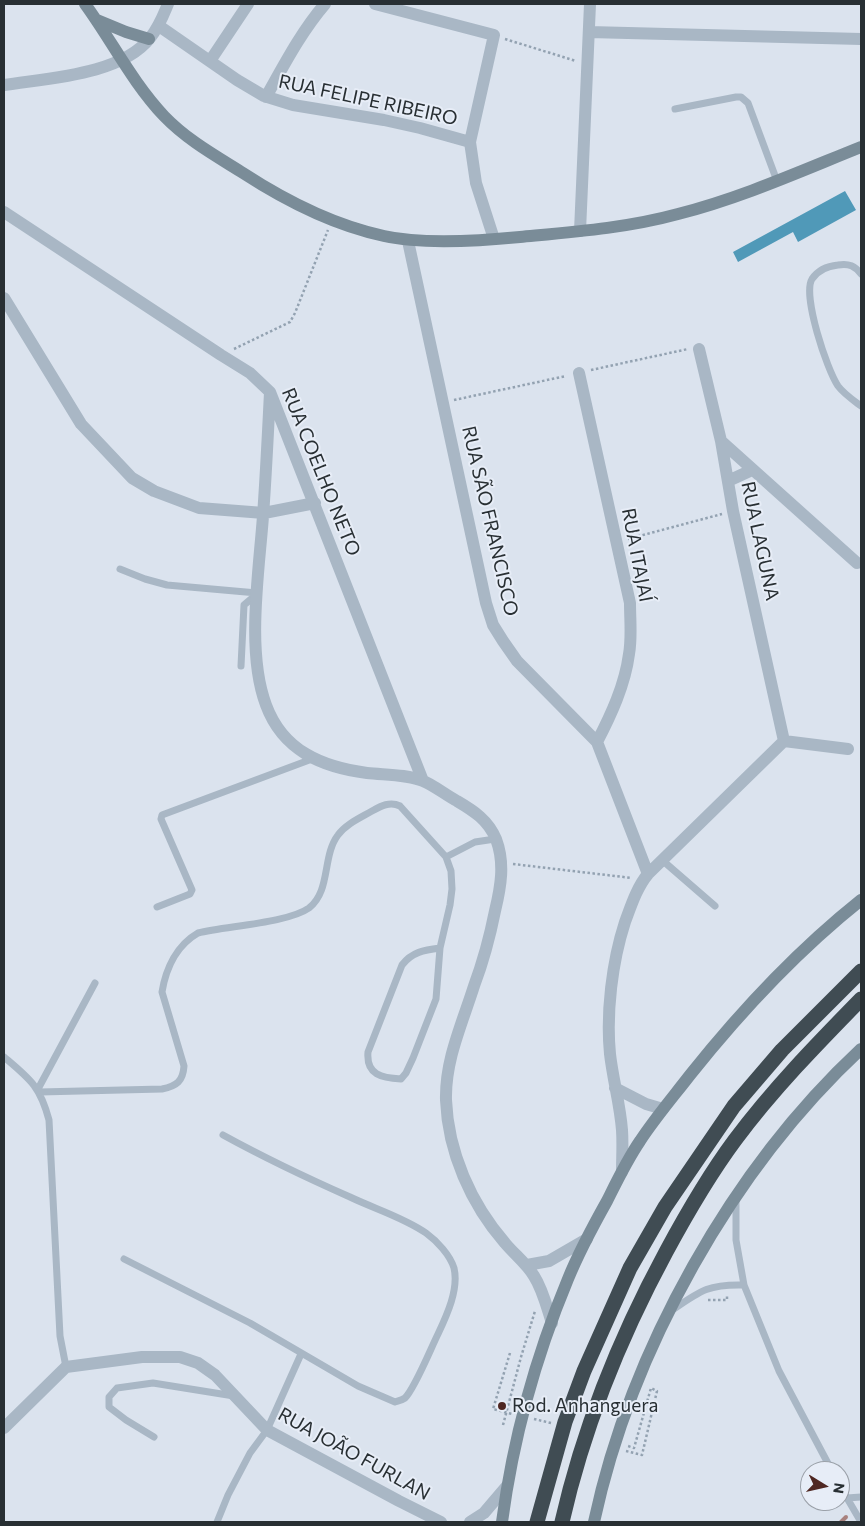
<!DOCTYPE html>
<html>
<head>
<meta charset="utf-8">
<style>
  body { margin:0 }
  #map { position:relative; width:865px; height:1526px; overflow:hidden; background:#dbe3ee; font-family:Commissioner,sans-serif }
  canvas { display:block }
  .frame { position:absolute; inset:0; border:5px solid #282f33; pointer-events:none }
  .north { position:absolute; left:800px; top:1461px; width:50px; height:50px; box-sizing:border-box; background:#e7edf7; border:1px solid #9ba1a9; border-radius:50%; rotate:99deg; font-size:14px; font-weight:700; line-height:20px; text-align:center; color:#282f33 }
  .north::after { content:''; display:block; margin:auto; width:18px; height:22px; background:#4f2722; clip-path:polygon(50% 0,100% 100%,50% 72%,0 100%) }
</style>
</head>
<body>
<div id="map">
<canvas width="865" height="1526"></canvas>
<div class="frame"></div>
<div class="north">N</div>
</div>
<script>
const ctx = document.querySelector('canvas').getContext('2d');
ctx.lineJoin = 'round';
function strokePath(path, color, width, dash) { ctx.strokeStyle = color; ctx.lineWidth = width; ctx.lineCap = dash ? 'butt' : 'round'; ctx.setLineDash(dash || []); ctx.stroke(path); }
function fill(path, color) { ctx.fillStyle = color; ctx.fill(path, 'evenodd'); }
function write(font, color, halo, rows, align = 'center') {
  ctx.font = font + ' Commissioner,sans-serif'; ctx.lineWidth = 4; ctx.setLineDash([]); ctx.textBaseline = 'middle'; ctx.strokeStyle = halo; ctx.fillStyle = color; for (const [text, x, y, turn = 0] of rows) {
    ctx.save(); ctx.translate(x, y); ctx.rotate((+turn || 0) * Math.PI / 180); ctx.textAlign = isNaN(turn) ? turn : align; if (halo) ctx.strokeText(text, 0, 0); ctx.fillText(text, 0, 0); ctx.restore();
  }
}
strokePath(new Path2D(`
  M 841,1522 L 846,1517`), '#a8817e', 4);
fill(new Path2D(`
  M 845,191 L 856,210 L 798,242 L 793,232 L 738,262 L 733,252 Z`), '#5099b8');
strokePath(new Path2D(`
  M 505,39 L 576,61
  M 234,349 L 290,322 L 295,313 L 328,230
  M 591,370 L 688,349
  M 454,400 L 566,376
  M 628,539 L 722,514
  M 513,864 L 632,878
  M 708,1300 L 727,1300 L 727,1294
  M 510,1353 L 493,1409 L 512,1414
  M 534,1419 L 551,1423
  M 503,1425 L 521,1357 L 535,1311
  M 626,1451 L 642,1455 L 657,1391 L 651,1388 L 634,1448 L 628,1446`), '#93a2b1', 2.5, [2.5, 2.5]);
strokePath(new Path2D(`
  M 675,109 L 736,97 L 741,97 L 748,103 L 777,181
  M 861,274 C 855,266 849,263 838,265 C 828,266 818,270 812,279 C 802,295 827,370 838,386 C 844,394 853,400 861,406
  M 120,569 L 145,579 L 167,585 L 257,593
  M 241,666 L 244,605 L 257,594
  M 446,857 L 475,842 L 495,839
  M 662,860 L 715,906
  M 157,907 L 190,894 L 192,890 L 161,819 L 162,815 L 312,759
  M 4,1057 C 30,1079 40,1086 49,1120 L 60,1336 L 66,1367
  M 38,1089 L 95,983
  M 40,1092 L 162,1089 C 177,1086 183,1081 184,1066 L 162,992 C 166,968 177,945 198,933 C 226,926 288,923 309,908 C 331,891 322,856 338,835 C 346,824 360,818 372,811 C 381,806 390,801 400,806 L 446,857 L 451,871 L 452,889 L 450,905 L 440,948 L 436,999 L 413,1058 L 406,1073 L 401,1079 C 382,1078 366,1075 368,1052 L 402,965 C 412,952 424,950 440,948
  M 736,1200 L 736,1240 L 744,1285 L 779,1371 L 832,1471
  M 124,1259 L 250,1323 L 358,1386 L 395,1402 C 398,1401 402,1400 405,1398 C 415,1388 431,1348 438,1334 C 447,1315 459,1289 454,1268 C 450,1255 437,1241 426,1233 C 403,1217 375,1209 350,1197 C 307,1178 265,1158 223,1135
  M 674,1309 C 701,1290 710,1284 744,1285
  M 154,1437 L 126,1420 L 109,1407 L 109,1397 L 117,1388 L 153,1383 L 234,1396
  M 840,1486 L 861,1522
  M 847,1498 L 861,1497
  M 217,1522 L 228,1495 L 250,1453 L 267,1430 L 301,1354`), '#a9b7c5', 7);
strokePath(new Path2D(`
  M 375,4 L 494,35 L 470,142 L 476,183 L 494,239
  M 159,26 L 237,80 L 264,96 L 293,105 L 384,120 L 420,128 L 470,142
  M 589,32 L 861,39
  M 210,61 L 248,4
  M 4,85 C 48,78 121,75 150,38 C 159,27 163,16 168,4
  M 266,97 C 284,65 301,32 325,4
  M 4,212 L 221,355 L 250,373 L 270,392 L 423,781
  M 580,231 L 590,4
  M 408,241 L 486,603 L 493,625 L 503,641 L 517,661 L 597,742 L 648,874 C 637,887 631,906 625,922 C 612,962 606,1013 610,1054 C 613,1080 620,1104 622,1130 C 623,1144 622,1158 622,1172
  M 4,298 L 81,424 L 132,478 L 154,491 L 199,508 L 264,513 L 315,503
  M 699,349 L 721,441 L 733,511 L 784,741
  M 579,373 L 630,603 C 630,620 632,638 629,654 C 625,685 611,715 597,742
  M 270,392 C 268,433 266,474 263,516 C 259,572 246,652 266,705 C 283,751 322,767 367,773 C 385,775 406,774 423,781 C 432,784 447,796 457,801 C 474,811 488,820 496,839 C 505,863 501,886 495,911 C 490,936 483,962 474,986 C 462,1024 445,1060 446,1100 C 448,1152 471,1204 505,1243 C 515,1255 526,1263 534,1276 C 543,1290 547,1308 552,1323
  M 721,441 L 857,563
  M 728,481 L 752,470
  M 648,874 L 784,741 L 848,749
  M 615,1088 L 646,1104 L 663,1109
  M 527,1265 L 549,1261 L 587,1239`), '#a9b7c5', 12);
strokePath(new Path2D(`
  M 4,1428 L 66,1367 L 142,1357 L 180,1357 L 198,1363 L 215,1375 L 267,1430 L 399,1501 L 441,1522
  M 470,1522 L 484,1513 L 507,1486`), '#a9b7c5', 12);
strokePath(new Path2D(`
  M 85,4 C 112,41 132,82 164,116 C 187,140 216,156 243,173 C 286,201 333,225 384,236 C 424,245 479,241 520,237 C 573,232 627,228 678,214 C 741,198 801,171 861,147
  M 97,20 L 126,32 L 149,39
  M 502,1522 C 513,1439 536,1356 568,1279 C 579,1252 593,1226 607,1201 C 617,1181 627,1160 640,1141 C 655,1118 673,1097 690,1075 C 741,1011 797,951 861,900
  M 594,1522 C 631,1350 732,1169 861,1049`), '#7a8c98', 12);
strokePath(new Path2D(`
  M 537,1522 L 565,1422 L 584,1371 L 630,1268 L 665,1207 L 734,1106 L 782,1050 L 861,971
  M 562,1522 C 584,1425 619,1339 666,1252 C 687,1213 709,1175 735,1140 C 773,1089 817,1044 861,999`), '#404c53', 15);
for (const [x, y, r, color] of [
  [502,1406,5,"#4f2722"]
]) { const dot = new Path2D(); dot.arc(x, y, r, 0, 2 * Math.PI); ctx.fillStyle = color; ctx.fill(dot); strokePath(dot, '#e7edf7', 2); }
write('19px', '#282f33', '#e7edf7', [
  ["RUA FELIPE RIBEIRO",368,100,12],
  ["RUA COELHO NETO",321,472,68],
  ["RUA SÃO FRANCISCO",490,521,77],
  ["RUA LAGUNA",760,541,78],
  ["RUA ITAJAÍ",637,555,79],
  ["RUA JOÃO FURLAN",354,1454,29]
]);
write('19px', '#282f33', '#e7edf7', [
  ["Rod. Anhanguera",512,1406]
], 'left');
</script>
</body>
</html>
